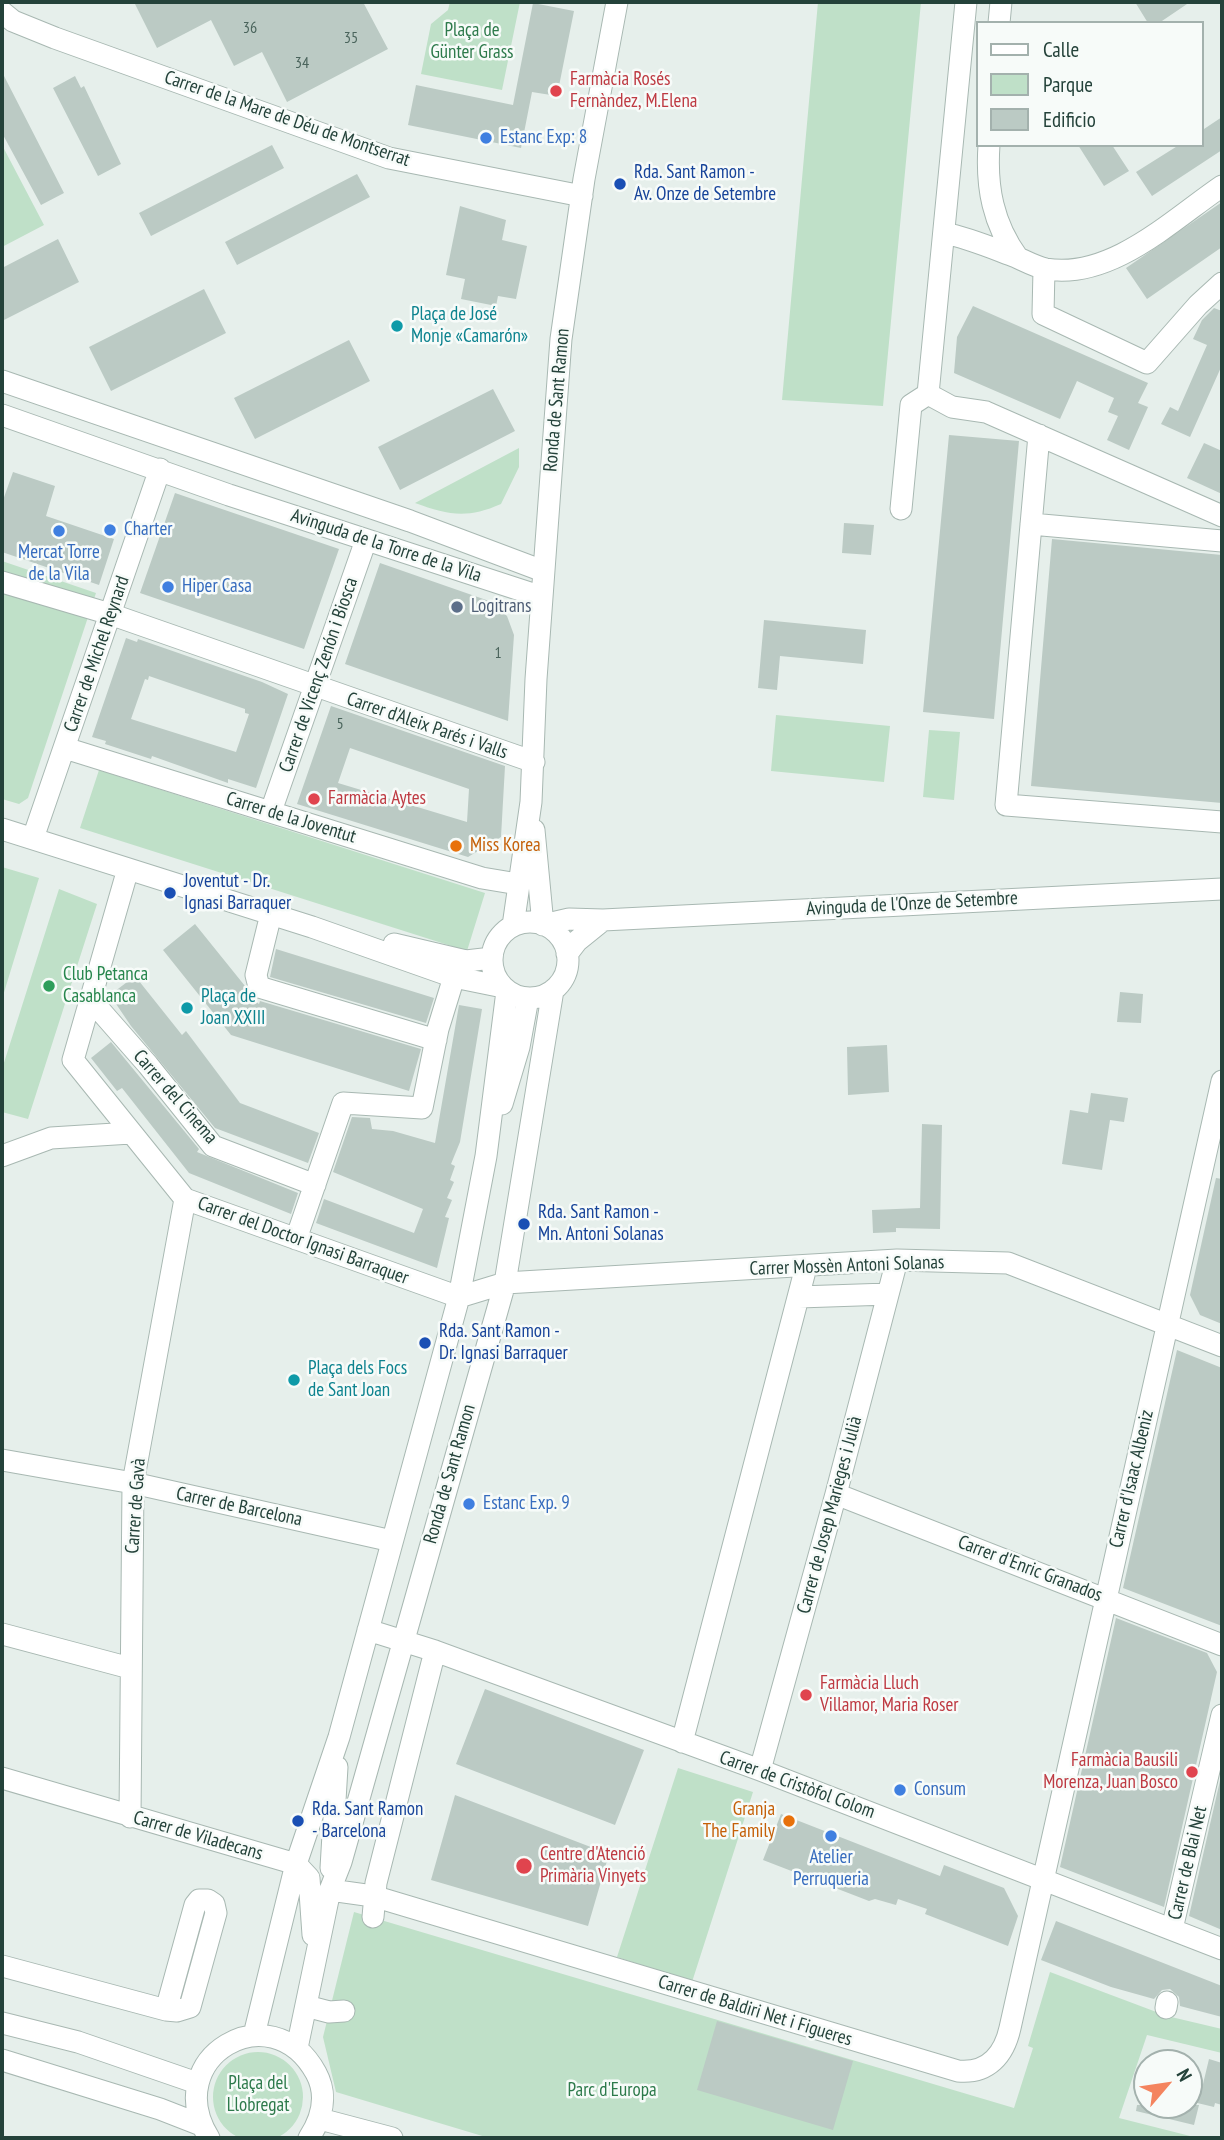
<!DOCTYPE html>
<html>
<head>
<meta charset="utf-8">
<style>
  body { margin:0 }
  #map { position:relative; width:1224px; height:2140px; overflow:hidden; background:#e6efeb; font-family:"PT Sans Narrow",sans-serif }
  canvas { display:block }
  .frame { position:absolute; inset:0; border:4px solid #24423a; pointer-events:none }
  .legend { position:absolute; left:976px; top:21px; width:228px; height:126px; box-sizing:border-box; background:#f7fbf9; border:2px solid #a3b1ad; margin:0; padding:9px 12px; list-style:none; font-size:21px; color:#24423a }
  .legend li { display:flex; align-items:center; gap:14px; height:35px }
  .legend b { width:35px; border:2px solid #a3b1ad }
  .north { position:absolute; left:1133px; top:2049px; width:70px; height:70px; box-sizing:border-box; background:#f7fbf9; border:2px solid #a3b1ad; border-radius:50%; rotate:61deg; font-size:19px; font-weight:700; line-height:28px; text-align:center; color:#24423a }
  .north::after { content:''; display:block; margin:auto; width:24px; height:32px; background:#f4845f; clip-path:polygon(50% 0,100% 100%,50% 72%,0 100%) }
</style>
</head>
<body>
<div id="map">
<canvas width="1224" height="2140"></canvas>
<div class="frame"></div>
<ul class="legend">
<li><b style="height:9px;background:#fff"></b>Calle</li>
<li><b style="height:19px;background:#bfe0c8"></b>Parque</li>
<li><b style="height:19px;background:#bbcac4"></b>Edificio</li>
</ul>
<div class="north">N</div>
</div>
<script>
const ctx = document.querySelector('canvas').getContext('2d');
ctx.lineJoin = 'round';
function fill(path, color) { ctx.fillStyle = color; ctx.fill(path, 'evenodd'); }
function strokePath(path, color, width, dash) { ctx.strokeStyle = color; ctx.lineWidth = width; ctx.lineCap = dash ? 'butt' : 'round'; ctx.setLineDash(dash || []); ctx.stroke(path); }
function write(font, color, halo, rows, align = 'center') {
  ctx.font = font + ' "PT Sans Narrow",sans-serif'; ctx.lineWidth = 5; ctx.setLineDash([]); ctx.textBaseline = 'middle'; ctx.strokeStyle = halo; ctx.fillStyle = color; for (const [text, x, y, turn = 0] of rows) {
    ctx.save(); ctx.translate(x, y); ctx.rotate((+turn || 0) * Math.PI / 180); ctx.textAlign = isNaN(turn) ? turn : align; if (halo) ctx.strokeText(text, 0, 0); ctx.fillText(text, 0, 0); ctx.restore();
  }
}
fill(new Path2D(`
  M 450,2 L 520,2 L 502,90 L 421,74 L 431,24 L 448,10 Z
  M 818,2 L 921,2 L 883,406 L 782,400 Z
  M 2,145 L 44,225 L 2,247 Z
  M 519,448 L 519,467 L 501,504 C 467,519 448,515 415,503 Z
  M 2,561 L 96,593 L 28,798 L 19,804 L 2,799 Z
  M 776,715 L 890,726 L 884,782 L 771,771 Z
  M 929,730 L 960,732 L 954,800 L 923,797 Z
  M 99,770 L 485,893 L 467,951 L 80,828 Z
  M 2,867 L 39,878 L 2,999 Z
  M 59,889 L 97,904 L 28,1119 L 2,1112 L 2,1069 Z
  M 678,1768 L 753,1792 L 692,1982 L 617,1957 Z
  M 354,1912 L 1014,2108 L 1033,2048 L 1028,2046 L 1050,1972 L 1167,2016 L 1222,2029 L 1222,2053 L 1147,2035 L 1119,2118 L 1198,2138 L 489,2138 L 336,2092 L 323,2037 Z
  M213 2097a45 45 0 1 1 90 0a45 45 0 1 1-90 0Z`), '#bfe0c8');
fill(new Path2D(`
  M 134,2 L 363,2 L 388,49 L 287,102 L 262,52 L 234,66 L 211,20 L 157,48 Z
  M 1135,2 L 1190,2 L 1159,23 L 1148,23 Z
  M 533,3 L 574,11 L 557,96 L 532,92 L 521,148 L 408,125 L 416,85 L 513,105 Z
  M 2,72 L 64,193 L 41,205 L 2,133 Z
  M 75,76 L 81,88 L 84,86 L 121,164 L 98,176 L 53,88 Z
  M 1222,117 L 1222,150 L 1152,196 L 1136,172 L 1179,145 L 1201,145 L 1201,131 Z
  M 272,145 L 284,168 L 151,236 L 139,213 Z
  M 1078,145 L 1112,145 L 1129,171 L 1104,186 Z
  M 357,174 L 370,197 L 237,265 L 225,242 Z
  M 1222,202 L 1222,247 L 1147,299 L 1126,268 Z
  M 460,206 L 506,220 L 502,240 L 527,246 L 516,299 L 498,296 L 496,306 L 461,299 L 465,279 L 446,275 Z
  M 58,239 L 79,282 L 2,321 L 2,268 Z
  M 204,289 L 226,333 L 111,391 L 89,347 Z
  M 973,306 L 1148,383 L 1138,403 L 1148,407 L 1129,450 L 1107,440 L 1118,416 L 1108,412 L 1114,398 L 1077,381 L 1060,419 L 954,373 L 957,337 Z
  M 1214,308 L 1222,311 L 1222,365 L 1190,437 L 1161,424 L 1170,407 L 1178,411 L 1207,345 L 1193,339 L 1202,320 Z
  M 349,340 L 370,381 L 255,439 L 234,398 Z
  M 493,389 L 515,431 L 400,490 L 378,447 Z
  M 949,435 L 1019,441 L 994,719 L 923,712 Z
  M 1204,443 L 1222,451 L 1222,494 L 1187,478 Z
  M 13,472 L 55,486 L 46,516 L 114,539 L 99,585 L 2,552 L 2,503 Z
  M 175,493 L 339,549 L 304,649 L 140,593 Z
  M 844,523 L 874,525 L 871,555 L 842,553 Z
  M 1052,539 L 1222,555 L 1222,803 L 1031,786 Z
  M 380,563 L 492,602 L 507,616 L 514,635 L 508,721 L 345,664 Z
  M 764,620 L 866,630 L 863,664 L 780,656 L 777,690 L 758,688 Z
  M 126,638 L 137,642 L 138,639 L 262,682 L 288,694 L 256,788 L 228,779 L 228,783 L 152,756 L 151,759 L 105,744 L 106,741 L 92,737 ZM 149,676 L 245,709 L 245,713 L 249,714 L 236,752 L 131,719 L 145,679 L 148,680 Z
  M 331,706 L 505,766 L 501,837 L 468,857 L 297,804 ZM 350,748 L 469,789 L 467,822 L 338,783 Z
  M 195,924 L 245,986 L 249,996 L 259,1004 L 260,1001 L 421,1049 L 409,1091 L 231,1035 L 163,950 Z
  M 276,949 L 434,998 L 426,1023 L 270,977 Z
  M 135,976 L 182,1035 L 186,1031 L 240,1103 L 319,1133 L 308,1163 L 215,1128 L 131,1026 L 110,995 Z
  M 1120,992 L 1143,994 L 1141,1023 L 1117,1022 Z
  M 459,1005 L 482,1009 L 460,1142 L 451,1164 L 455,1166 L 450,1180 L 454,1182 L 447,1198 L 452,1200 L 445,1217 L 449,1218 L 437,1268 L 316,1223 L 324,1199 L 414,1233 L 423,1209 L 333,1172 L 352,1117 L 370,1118 L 372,1129 L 393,1131 L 435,1143 Z
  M 111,1042 L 199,1149 L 197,1152 L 298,1193 L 291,1214 L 189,1173 L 122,1088 L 117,1091 L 91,1058 Z
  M 887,1045 L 889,1092 L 848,1095 L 847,1047 Z
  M 1091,1093 L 1128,1098 L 1124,1122 L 1110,1120 L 1102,1170 L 1062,1164 L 1070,1110 L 1088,1113 Z
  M 922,1124 L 942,1125 L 940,1229 L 896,1228 L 896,1232 L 873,1233 L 872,1210 L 920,1208 Z
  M 1216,1178 L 1222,1179 L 1222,1324 L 1200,1315 L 1190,1295 Z
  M 1177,1350 L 1222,1368 L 1222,1626 L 1123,1588 Z
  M 1116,1618 L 1207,1653 L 1217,1672 L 1164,1907 L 1060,1867 Z
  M 485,1689 L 644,1750 L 615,1825 L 456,1764 Z
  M 1222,1772 L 1222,1930 L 1189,1916 Z
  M 455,1795 L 609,1854 L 588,1926 L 431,1880 Z
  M 781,1814 L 940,1876 L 944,1865 L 1004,1888 L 1018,1916 L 1008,1946 L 925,1914 L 927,1909 L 898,1899 L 896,1905 L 875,1899 L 869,1901 L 763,1860 Z
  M 1056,1921 L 1222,1986 L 1222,2017 L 1180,2006 L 1179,1997 L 1170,1989 L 1162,1990 L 1154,1999 L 1111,1987 L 1041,1960 Z
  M 717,2021 L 853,2061 L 833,2130 L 697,2090 Z
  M 1209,2059 L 1222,2063 L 1222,2105 L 1215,2103 L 1214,2107 L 1189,2101 L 1189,2080 L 1203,2084 Z
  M 1137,2105 L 1199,2105 L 1194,2125 L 1136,2111 Z`), '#bbcac4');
const minor = new Path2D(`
  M 2,12 L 13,21 L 55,38 L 389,158 L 582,196
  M 999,23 L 1001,2
  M 989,145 C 986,187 993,224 1018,258
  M 944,233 C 969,238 992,248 1016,257 C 1025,261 1036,267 1046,269 C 1111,280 1172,220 1222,186
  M 1044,269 L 1043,314 L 1147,363 L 1198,305 L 1222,283
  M 2,381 L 410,521 L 543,571
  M 928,394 L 952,407 L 986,412 L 1222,516
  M 2,415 L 229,495 L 542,597
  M 1039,435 L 1006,805 L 1222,822
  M 901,509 L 911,405 L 928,394 L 966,2
  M 1031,524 L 1222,541
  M 2,582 L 110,614 L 534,762
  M 65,748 L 482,878 L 518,884
  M 271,811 L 366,540
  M 2,829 L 312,927 L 454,977 L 503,987
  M 534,830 L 543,925
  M 33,838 L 160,469
  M 128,869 L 73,1060 L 185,1199 L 459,1297
  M 271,914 L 256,975 L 259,987 L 436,1040
  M492 960a38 38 0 1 1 76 0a38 38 0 1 1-76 0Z
  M 543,925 L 569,919 L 603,920 L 1222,889
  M 513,926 L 531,802 L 536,679 L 561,339 L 584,179 L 617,2
  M 394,944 L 466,961 L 492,958
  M 567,954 L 577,941 L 603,920
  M 91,1000 L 148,1065 L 213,1146 L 315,1185
  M 502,1104 L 519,1047 L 528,998
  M 2,1156 L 51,1138 L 131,1133
  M 296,1239 L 343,1103 L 422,1108 L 438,1029 L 454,977
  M 459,1297 L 505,1283 L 897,1260 L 1008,1263 L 1222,1346
  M 799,1297 L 888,1294
  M 2,1460 L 133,1483 L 392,1541
  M 836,1494 L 1222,1645
  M 368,1630 L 435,1651 L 760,1770 L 1222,1949
  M 2,1634 L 130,1668
  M 682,1742 L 806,1267
  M 760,1770 L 836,1494 L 897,1260
  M 2,1778 L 296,1864 L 309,1878 L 313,1935
  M 130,1817 L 133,1483 L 185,1199
  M 331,1868 L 337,1767
  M 330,1890 L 373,1896 L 958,2071 C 988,2074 1004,2055 1010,2028 L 1222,1081
  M 373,1917 L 376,1883 L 435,1651
  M 1172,1929 L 1222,1715
  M 2,1966 L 166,2010 L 177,2011 L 190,2007 L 216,1913 L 214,1904 L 208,1900 L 199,1900 L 195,1905 L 166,2010
  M 306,2006 L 329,2012 L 344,2011
  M 1166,2008 L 1167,2002
  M 2,2023 L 78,2042 L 197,2083
  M 254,2035 L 296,1864 L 339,1737 L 459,1297 L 486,1156 L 507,991
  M 297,2048 L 330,1890 L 341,1862 L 505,1283 L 553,990
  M 2,2060 L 160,2109 L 201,2125
  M 320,2119 L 392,2138
  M 209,2138 C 159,2058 271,1991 316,2073 C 328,2095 322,2118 309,2138`);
strokePath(minor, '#a8b8b2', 23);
strokePath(minor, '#fff', 21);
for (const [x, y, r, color] of [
  [556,91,7,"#e0444e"],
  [486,138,7,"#3f7fe0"],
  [620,184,7,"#1a4fb4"],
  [397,326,7,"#0f9aa8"],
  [110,530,7,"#3f7fe0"],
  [59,531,7,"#3f7fe0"],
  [168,587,7,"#3f7fe0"],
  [457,607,7,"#5c6f8a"],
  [314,799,7,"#e0444e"],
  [456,846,7,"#e8710a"],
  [170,893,7,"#1a4fb4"],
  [49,986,7,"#2e9e5b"],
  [187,1008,7,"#0f9aa8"],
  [524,1224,7,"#1a4fb4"],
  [425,1343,7,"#1a4fb4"],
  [294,1380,7,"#0f9aa8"],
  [469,1504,7,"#3f7fe0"],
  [806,1695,7,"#e0444e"],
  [1192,1772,7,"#e0444e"],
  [900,1790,7,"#3f7fe0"],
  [298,1821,7,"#1a4fb4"],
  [789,1821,7,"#e8710a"],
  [831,1836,7,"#3f7fe0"],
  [524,1866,9,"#e0444e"]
]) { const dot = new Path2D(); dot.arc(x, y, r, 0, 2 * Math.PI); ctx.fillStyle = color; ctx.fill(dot); strokePath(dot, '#f7fbf9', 2.5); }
write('16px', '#4a645c', null, [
  ["36",250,28],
  ["35",351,38],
  ["34",302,63],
  ["1",498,653],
  ["5",340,724]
]);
write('19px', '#2d7a4b', '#f7fbf9', [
  ["Plaça de",472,31],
  ["Günter Grass",472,53],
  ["Plaça del",258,2084],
  ["Llobregat",258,2106],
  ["Parc d'Europa",612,2091]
]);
write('19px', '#be3a42', '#f7fbf9', [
  ["Farmàcia Rosés",570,80],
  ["Fernàndez, M.Elena",570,102],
  ["Farmàcia Aytes",328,799],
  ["Farmàcia Lluch",820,1684],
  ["Villamor, Maria Roser",820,1706],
  ["Farmàcia Bausili",1178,1761,"right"],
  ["Morenza, Juan Bosco",1178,1783,"right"],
  ["Centre d'Atenció",540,1855],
  ["Primària Vinyets",540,1877]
], 'left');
write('19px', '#24423a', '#f7fbf9', [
  ["Carrer de la Mare de Déu de Montserrat",287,119,19],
  ["Ronda de Sant Ramon",557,400,-85],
  ["Avinguda de la Torre de la Vila",386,546,18],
  ["Carrer de Michel Reynard",97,654,-71],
  ["Carrer de Vicenç Zenón i Biosca",319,675,-71],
  ["Carrer d'Aleix Parés i Valls",427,726,19],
  ["Carrer de la Joventut",291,818,17],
  ["Avinguda de l'Onze de Setembre",912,904,-3],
  ["Carrer del Cinema",175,1097,49],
  ["Carrer del Doctor Ignasi Barraquer",303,1241,20],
  ["Carrer Mossèn Antoni Solanas",847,1266,-2],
  ["Ronda de Sant Ramon",450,1474,-74],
  ["Carrer d'Isaac Albeniz",1132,1479,-77],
  ["Carrer de Gavà",136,1506,-86],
  ["Carrer de Barcelona",239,1507,12],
  ["Carrer de Josep Marieges i Julià",830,1515,-75],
  ["Carrer d'Enric Granados",1030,1569,21],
  ["Carrer de Cristòfol Colom",797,1785,20],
  ["Carrer de Viladecans",198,1836,16],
  ["Carrer de Blai Net",1188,1863,-77],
  ["Carrer de Baldiri Net i Figueres",755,2011,17]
]);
write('19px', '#366cbe', '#f7fbf9', [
  ["Estanc Exp: 8",500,138],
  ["Charter",124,530],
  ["Mercat Torre",59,553,"center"],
  ["de la Vila",59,575,"center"],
  ["Hiper Casa",182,587],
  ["Estanc Exp. 9",483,1504],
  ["Consum",914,1790],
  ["Atelier",831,1858,"center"],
  ["Perruqueria",831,1880,"center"]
], 'left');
write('19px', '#164399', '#f7fbf9', [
  ["Rda. Sant Ramon -",634,173],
  ["Av. Onze de Setembre",634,195],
  ["Joventut - Dr.",184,882],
  ["Ignasi Barraquer",184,904],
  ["Rda. Sant Ramon -",538,1213],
  ["Mn. Antoni Solanas",538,1235],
  ["Rda. Sant Ramon -",439,1332],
  ["Dr. Ignasi Barraquer",439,1354],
  ["Rda. Sant Ramon",312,1810],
  ["- Barcelona",312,1832]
], 'left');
write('19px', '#0d838f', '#f7fbf9', [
  ["Plaça de José",411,315],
  ["Monje «Camarón»",411,337],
  ["Plaça de",201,997],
  ["Joan XXIII",201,1019],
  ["Plaça dels Focs",308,1369],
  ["de Sant Joan",308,1391]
], 'left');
write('19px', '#4e5e75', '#f7fbf9', [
  ["Logitrans",471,607]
], 'left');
write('19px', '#c56008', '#f7fbf9', [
  ["Miss Korea",470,846],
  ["Granja",775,1810,"right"],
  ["The Family",775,1832,"right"]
], 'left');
write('19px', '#27864d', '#f7fbf9', [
  ["Club Petanca",63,975],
  ["Casablanca",63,997]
], 'left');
</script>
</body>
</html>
